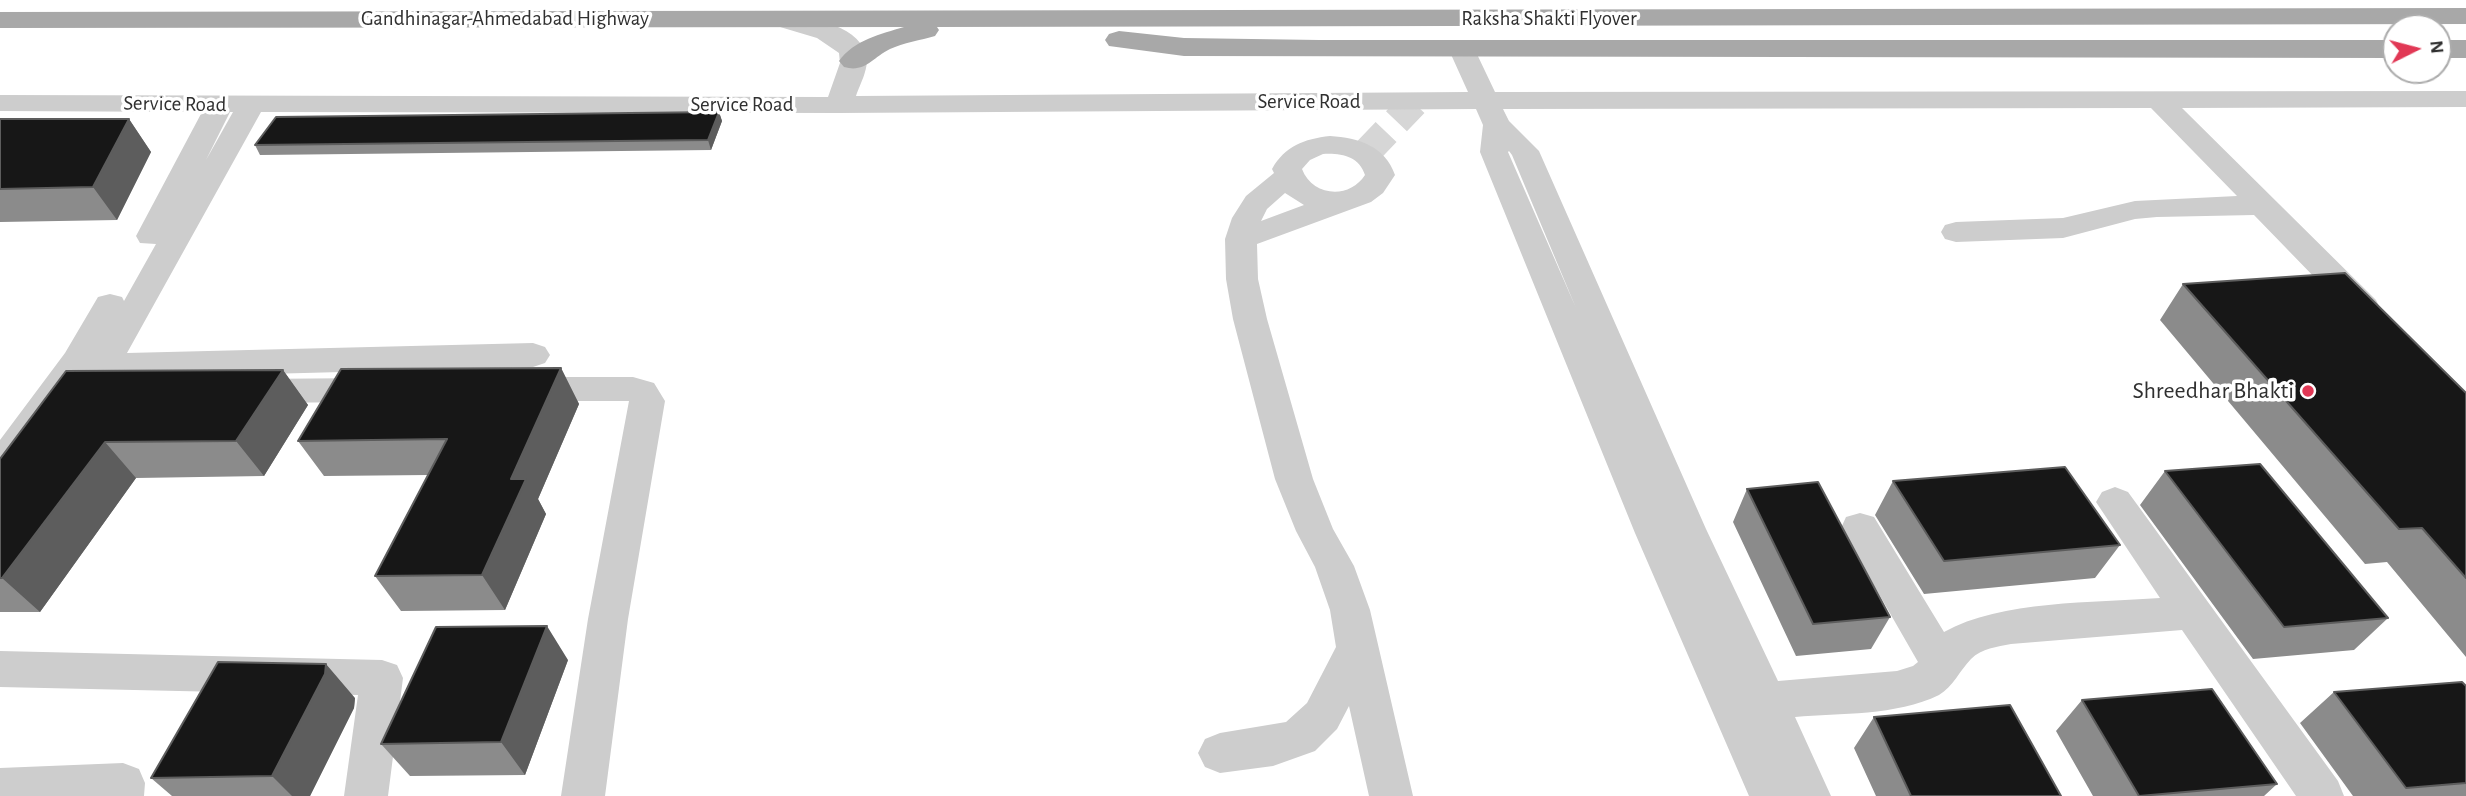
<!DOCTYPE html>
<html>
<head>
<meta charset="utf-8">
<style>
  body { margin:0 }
  #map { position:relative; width:2466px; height:796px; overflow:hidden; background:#fff; font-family:"Alegreya Sans",sans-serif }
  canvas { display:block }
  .north { position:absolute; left:2382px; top:14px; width:70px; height:70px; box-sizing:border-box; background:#fff; border:2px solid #acacac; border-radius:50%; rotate:84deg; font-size:19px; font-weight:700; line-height:28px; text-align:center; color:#303030 }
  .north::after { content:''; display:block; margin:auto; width:24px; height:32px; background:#e13855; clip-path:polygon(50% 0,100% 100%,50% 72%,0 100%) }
</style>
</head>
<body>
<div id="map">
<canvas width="2466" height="796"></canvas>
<div class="north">N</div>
</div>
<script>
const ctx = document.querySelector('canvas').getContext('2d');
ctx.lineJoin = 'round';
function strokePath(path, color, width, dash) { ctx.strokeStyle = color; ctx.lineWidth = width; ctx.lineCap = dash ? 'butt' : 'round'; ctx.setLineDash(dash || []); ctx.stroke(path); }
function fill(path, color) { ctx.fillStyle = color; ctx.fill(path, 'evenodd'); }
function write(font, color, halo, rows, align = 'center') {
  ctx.font = font + ' "Alegreya Sans",sans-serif'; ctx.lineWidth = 7; ctx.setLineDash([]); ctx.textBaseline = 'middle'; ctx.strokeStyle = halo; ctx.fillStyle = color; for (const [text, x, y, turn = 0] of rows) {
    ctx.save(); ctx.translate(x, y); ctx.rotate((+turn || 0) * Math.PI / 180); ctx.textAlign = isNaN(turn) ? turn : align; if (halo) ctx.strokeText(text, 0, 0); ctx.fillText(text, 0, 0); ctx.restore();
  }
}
strokePath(new Path2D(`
  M 1366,153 L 1414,103`), '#d6d6d6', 29, [29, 15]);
fill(new Path2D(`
  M 779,11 C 805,18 856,22 866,54 C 870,67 860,84 856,96 L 1468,92 L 1449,50 L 1453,44 L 1462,42 L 1471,44 L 1475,50 L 1495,92 L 2466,91 L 2466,107 L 2182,108 L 2376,300 L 2380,308 L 2376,316 L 2364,319 L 2352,316 L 2254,215 L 2157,217 L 2135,219 L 2063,238 L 1956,242 L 1945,239 L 1941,232 L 1945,225 L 1956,222 L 2063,218 L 2135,201 L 2237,196 L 2151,108 L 1503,109 L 1509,121 L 1539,151 L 1706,529 L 1778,681 L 1897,671 L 1913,666 L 1918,662 L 1841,528 L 1846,517 L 1860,513 L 1874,517 L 1944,632 C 2001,600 2094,603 2160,598 L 2096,502 L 2102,492 L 2115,487 L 2128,492 L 2338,781 L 2344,796 L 2296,796 L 2182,630 L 2011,644 C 1997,647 1982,648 1971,659 C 1960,670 1953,687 1939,695 C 1896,716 1840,713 1795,717 L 1831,796 L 1749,796 L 1635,533 L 1480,152 L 1483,125 L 1476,109 L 839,113 L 261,112 L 127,353 L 533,343 L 545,347 L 550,355 L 545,363 L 533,367 L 113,378 L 85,420 L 73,424 L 61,420 L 57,414 L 13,477 L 0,481 L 0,440 L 65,353 L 98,297 L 110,294 L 122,297 L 124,301 L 156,244 L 140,243 L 136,236 L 202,112 L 0,111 L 0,95 L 828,97 L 840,63 L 839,53 L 817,38 L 770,24 L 766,19 L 770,14 ZM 230,112 L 233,112 L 206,160 ZM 1509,151 L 1512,155 L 1576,308 L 1508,152 Z
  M 1330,136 C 1359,138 1385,146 1395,175 L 1383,193 L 1371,202 L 1257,244 L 1258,279 L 1267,319 L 1313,479 L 1333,529 L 1354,566 L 1370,610 L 1413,796 L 1369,796 L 1349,706 L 1337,729 L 1315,751 L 1273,766 L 1220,773 L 1205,767 L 1198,753 L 1205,739 L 1220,733 L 1286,722 L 1307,703 L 1336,647 L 1330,610 L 1315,567 L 1296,531 L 1275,479 L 1233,319 L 1226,279 L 1225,239 L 1232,218 L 1246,196 L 1274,173 L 1272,169 C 1285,146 1304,139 1330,136 ZM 1323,154 C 1341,153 1359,156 1365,175 C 1349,200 1312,196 1302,169 L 1310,160 ZM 1285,193 L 1304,205 L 1261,221 L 1267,209 Z
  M 525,377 L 633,377 L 654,383 L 665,401 L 628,619 L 605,796 L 561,796 L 588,619 L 629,401 L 525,401 L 513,398 L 508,389 L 513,380 Z
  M 375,378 L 387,381 L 392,390 L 387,399 L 375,402 L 249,403 L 237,400 L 232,391 L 237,382 L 249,379 Z
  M 0,651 L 382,660 L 397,665 L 403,678 L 388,796 L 344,796 L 358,695 L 0,687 Z
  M 123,763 L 139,769 L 145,783 L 144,796 L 0,796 L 0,768 Z`), '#cdcdcd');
fill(new Path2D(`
  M 2466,8 L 2466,24 L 937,27 L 939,30 L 935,36 C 921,40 903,43 890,49 C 872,58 865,73 844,67 L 839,61 C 854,40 881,34 904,27 L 0,28 L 0,12 Z
  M 1119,31 L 1184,38 L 1319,40 L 2396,40 L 2396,58 L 1184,56 L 1109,46 L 1105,40 L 1109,34 Z
  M 2438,40 L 2466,40 L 2466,58 L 2438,58 Z`), '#a8a8a8');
fill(new Path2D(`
  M 719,112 L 722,121 L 711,150 L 260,155 L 255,145 Z
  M 0,119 L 129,119 L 151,152 L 117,220 L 0,222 Z
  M 2183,284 L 2466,393 L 2466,657 L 2387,562 L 2365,564 L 2160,320 Z
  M 561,368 L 579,404 L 538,499 L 546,514 L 505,610 L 401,611 L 375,576 L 428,475 L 324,476 L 298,441 Z
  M 283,370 L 308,405 L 264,476 L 136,478 L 40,612 L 0,612 L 0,459 Z
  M 2165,471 L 2388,618 L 2354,650 L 2253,659 L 2140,505 Z
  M 1893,481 L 2120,545 L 2095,578 L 1924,594 L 1875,515 Z
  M 1747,489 L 1890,617 L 1871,649 L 1796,656 L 1733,522 Z
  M 568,660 L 525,775 L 410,776 L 381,744 Z
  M 2466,686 L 2466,796 L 2353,796 L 2300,723 L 2334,692 Z
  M 355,698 L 354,708 L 310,796 L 172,796 L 151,778 Z
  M 2082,700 L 2277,784 L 2264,796 L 2093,796 L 2056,731 Z
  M 1874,717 L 2061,796 L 1876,796 L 1854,748 Z`), '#8b8b8b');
fill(new Path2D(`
  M 719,112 L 722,121 L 711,150 L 708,140 Z
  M 129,119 L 151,152 L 117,220 L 93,187 Z
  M 561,368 L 579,404 L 538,499 L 546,514 L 505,610 L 482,575 L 511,479 Z
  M 283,370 L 308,405 L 264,476 L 236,441 Z
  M 105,442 L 136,478 L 40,612 L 2,578 Z
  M 547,626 L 568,660 L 525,775 L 501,742 Z
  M 326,664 L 355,698 L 354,708 L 310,796 L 292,796 L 272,776 Z`), '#5d5d5d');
const building = new Path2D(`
  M 719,112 L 708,140 L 255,145 L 276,117 Z
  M 0,119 L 129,119 L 93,187 L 0,189 Z
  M 2345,273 L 2466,393 L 2466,578 L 2422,528 L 2399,529 L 2183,284 Z
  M 561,368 L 511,479 L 526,479 L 482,575 L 375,576 L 447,439 L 298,441 L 341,369 Z
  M 283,370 L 236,441 L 105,442 L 2,578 L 0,578 L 0,459 L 66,371 Z
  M 2260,464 L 2388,618 L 2284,627 L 2165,471 Z
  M 2065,467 L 2120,545 L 1944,561 L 1893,481 Z
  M 1818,482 L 1890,617 L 1813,624 L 1747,489 Z
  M 547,626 L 501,742 L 381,744 L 436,627 Z
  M 218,662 L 326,664 L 325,674 L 272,776 L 151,778 Z
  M 2462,682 L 2466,686 L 2466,783 L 2406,788 L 2334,692 Z
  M 2212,689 L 2277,784 L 2139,796 L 2082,700 Z
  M 2010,705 L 2061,796 L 1911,796 L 1874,717 Z`);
fill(building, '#171717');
strokePath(building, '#5d5d5d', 2);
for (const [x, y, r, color] of [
  [2308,391,7,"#e13855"]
]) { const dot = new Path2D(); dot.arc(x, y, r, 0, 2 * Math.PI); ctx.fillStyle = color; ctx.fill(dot); strokePath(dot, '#fff', 2.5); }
write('21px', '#303030', '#fff', [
  ["Gandhinagar-Ahmedabad Highway",505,19],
  ["Raksha Shakti Flyover",1549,19],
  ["Service Road",1309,102],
  ["Service Road",175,104,1],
  ["Service Road",742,105]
]);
write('24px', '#303030', '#fff', [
  ["Shreedhar Bhakti",2294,391]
], 'right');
</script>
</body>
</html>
